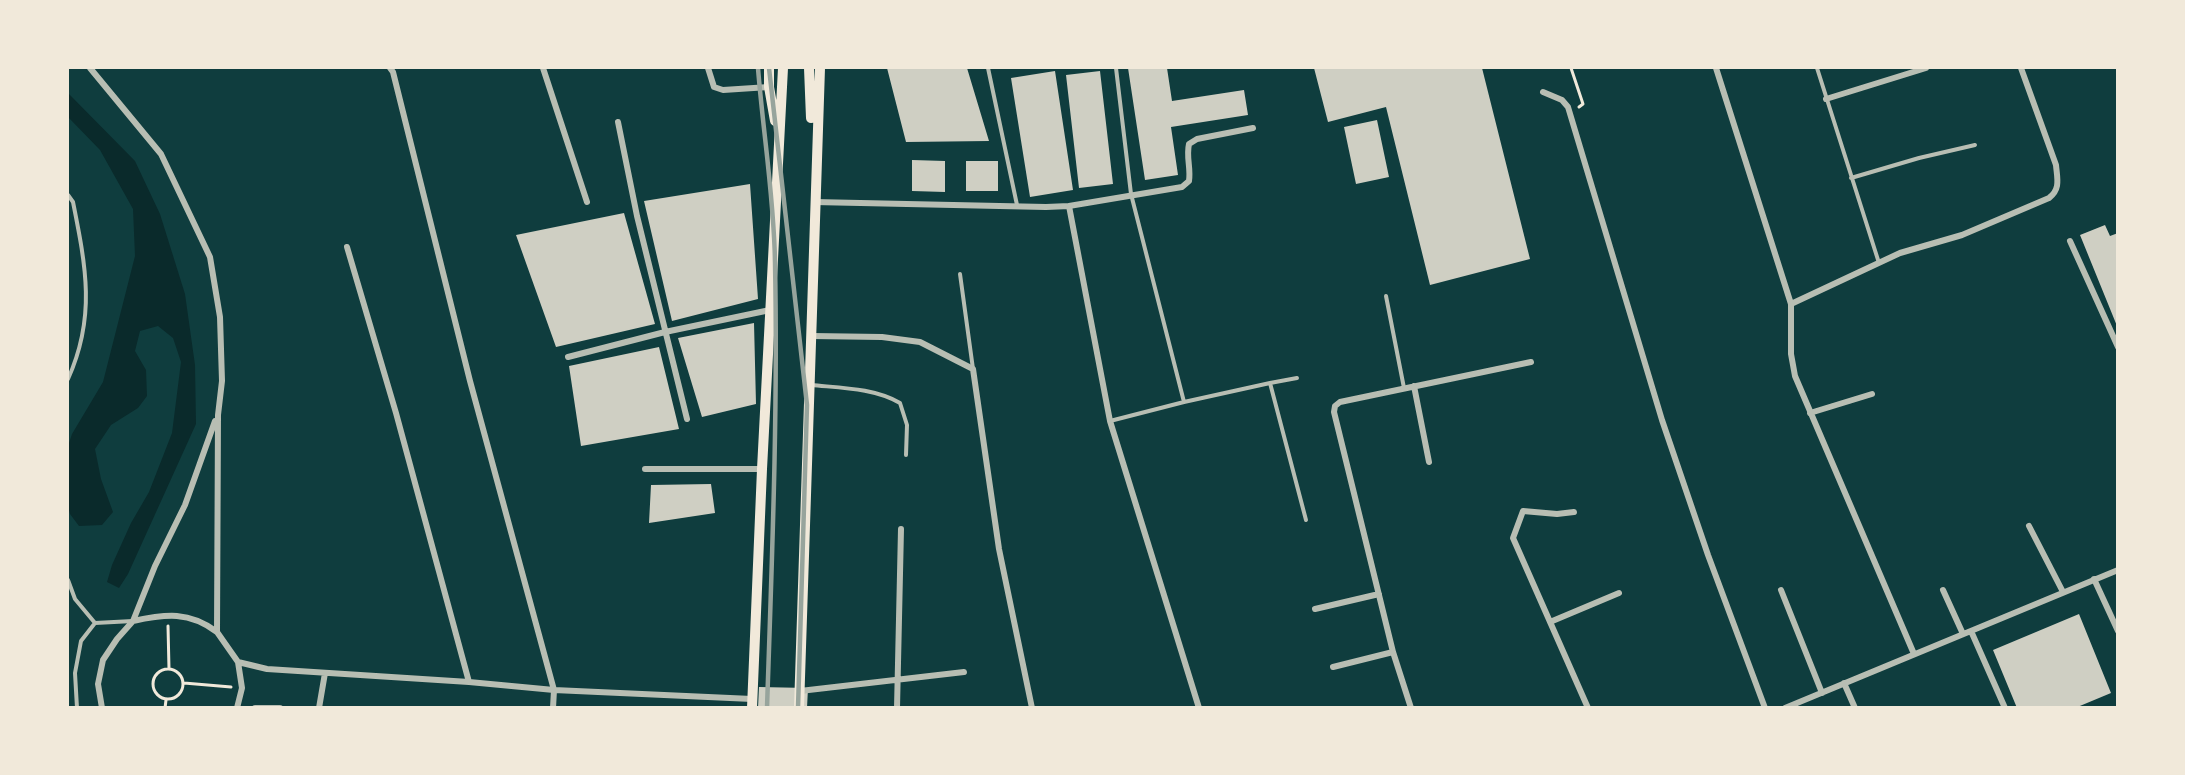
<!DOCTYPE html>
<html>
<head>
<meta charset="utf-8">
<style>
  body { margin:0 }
  #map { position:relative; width:2185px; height:775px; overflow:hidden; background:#0f3d3e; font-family:"Asap Condensed",sans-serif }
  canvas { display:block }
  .frame { position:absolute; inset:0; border:69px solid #f1e9da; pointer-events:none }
</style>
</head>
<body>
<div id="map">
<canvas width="2185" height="775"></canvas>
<div class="frame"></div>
</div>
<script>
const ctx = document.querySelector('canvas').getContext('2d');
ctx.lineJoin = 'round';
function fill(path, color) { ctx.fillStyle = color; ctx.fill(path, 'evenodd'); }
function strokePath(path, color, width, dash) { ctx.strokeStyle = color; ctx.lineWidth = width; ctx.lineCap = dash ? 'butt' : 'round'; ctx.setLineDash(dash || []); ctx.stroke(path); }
fill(new Path2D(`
  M 68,93 L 135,161 L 160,214 L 185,294 L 195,365 L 196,424 L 128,574 L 119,588 L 107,582 L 112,565 L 131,523 L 149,492 L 172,433 L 181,362 L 173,338 L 158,326 L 140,331 L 135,351 L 146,370 L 147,396 L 138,408 L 111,425 L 95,449 L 101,479 L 113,512 L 102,525 L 79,526 L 70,514 L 68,506 L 68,446 L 72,434 L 103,382 L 135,256 L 133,209 L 100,150 L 68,117 Z`), '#0a2a2b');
fill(new Path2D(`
  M 887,68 L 967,68 L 989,141 L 906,142 Z
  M 1128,68 L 1167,68 L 1172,101 L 1244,90 L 1248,115 L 1171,127 L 1178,175 L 1145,180 Z
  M 1314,68 L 1482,68 L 1530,259 L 1430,285 L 1386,107 L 1328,122 Z
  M 1055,71 L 1073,190 L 1030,197 L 1011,78 Z
  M 1100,71 L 1113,184 L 1079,188 L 1066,75 Z
  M 1377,120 L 1389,177 L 1356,184 L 1344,127 Z
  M 912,160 L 945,161 L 945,192 L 912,191 Z
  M 966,161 L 998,161 L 998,191 L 966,191 Z
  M 750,184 L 758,299 L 672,321 L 644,201 Z
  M 624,213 L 655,324 L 556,347 L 516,235 Z
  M 2105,225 L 2110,236 L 2118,233 L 2117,326 L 2080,235 Z
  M 754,323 L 756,404 L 702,417 L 678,338 Z
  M 659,347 L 679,429 L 581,446 L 569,366 Z
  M 711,484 L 715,513 L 649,523 L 651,485 Z
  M 2079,614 L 2111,693 L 2075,708 L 2017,708 L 1993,650 Z
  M 759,687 L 808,688 L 807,708 L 758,708 Z`), '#cfcfc3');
strokePath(new Path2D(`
  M 1571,68 L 1583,104 L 1579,107
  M 168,626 L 169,669
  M153 684a15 15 0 1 1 30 0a15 15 0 1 1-30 0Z
  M 184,683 L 231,687
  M 165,708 L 166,700`), '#f1e9da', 3);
strokePath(new Path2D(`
  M 988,68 L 1017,205
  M 1116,68 L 1131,194 L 1184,402
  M 1817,68 L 1879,263
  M 1851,178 L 1919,158 L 1975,145
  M 68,195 L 73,202 C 86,267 96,317 68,379
  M 960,274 L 973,369
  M 1386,296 L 1404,388
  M 1270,383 L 1297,378
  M 811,385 C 841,388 874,388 900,403 L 907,425 L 906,455
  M 1110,421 L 1184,402 L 1270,383 L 1306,520
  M 68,580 L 75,599 L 95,623
  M 77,708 L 75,673 L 81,641 L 95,623 L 133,621`), '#b8beb3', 4);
strokePath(new Path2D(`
  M 90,68 L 161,154 L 210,257 L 220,317 L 222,381 L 218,415 L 217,632 L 238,662 L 242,688 L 237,708
  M 390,68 L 393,72 L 470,381 L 554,690 L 553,708
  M 543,68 L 587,202
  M 708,68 L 714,87 L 723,90 L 769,87
  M 1716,68 L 1791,304 L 1791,354 L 1795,376 L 1914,654
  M 1543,92 L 1562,100 L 1568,107 L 1662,420 L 1708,555 L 1765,708
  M 1826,99 L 1926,68
  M 618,122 L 637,216 L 687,419
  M 814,202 L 1046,207 L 1069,206 L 1182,187 L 1189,181 C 1191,168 1186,157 1189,144 L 1197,139 L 1253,128
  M 1069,206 L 1110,421 L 1199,708
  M 2070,241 L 2118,347
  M 347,247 L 396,413 L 469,682
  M 1791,304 L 1900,253 L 1962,235 L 2049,198 C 2061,189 2057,178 2056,165 L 2021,68
  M 812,336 L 882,337 L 920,342 L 973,369 L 999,549 L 1032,708
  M 568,357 L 665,332 L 770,310
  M 1414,386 L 1429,462
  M 1810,413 L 1872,394
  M 645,469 L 762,469
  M 1574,512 L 1557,514 L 1523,511 L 1513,538 L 1588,708
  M 2029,526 L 2063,592
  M 2094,579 L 2118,631
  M 1781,590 L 1822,693
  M 1943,590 L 1963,634
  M 1315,609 L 1379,594
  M 133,621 C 166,614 189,611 217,632
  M 1550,622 L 1619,593
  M 1971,631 L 2005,708
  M 238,662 L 267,669 L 469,682 L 554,690 L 752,699
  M 1333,667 L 1393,652
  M 1844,683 L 1855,708
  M 800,691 L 964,672
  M 102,708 L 98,684 L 103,660 L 117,639 L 133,621 L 155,566 L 185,505 L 215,421
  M 255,708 L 280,708
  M 319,708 L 325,673
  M 897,708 L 901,529
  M 1411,708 L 1393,652 L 1334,412 L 1335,406 L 1340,402 L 1531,362
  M 1785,708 L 2118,570`), '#b8beb3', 6);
strokePath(new Path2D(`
  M 769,68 L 769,87 L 775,121
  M 809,68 L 811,118
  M 752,708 L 762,469 L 783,68
  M 799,708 L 820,68`), '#f1e9da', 10);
strokePath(new Path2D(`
  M 758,68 C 763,132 774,197 775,262 C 778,410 772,559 767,708
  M 769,68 L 807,405 L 798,708`), '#97a49c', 4.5);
</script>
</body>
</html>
